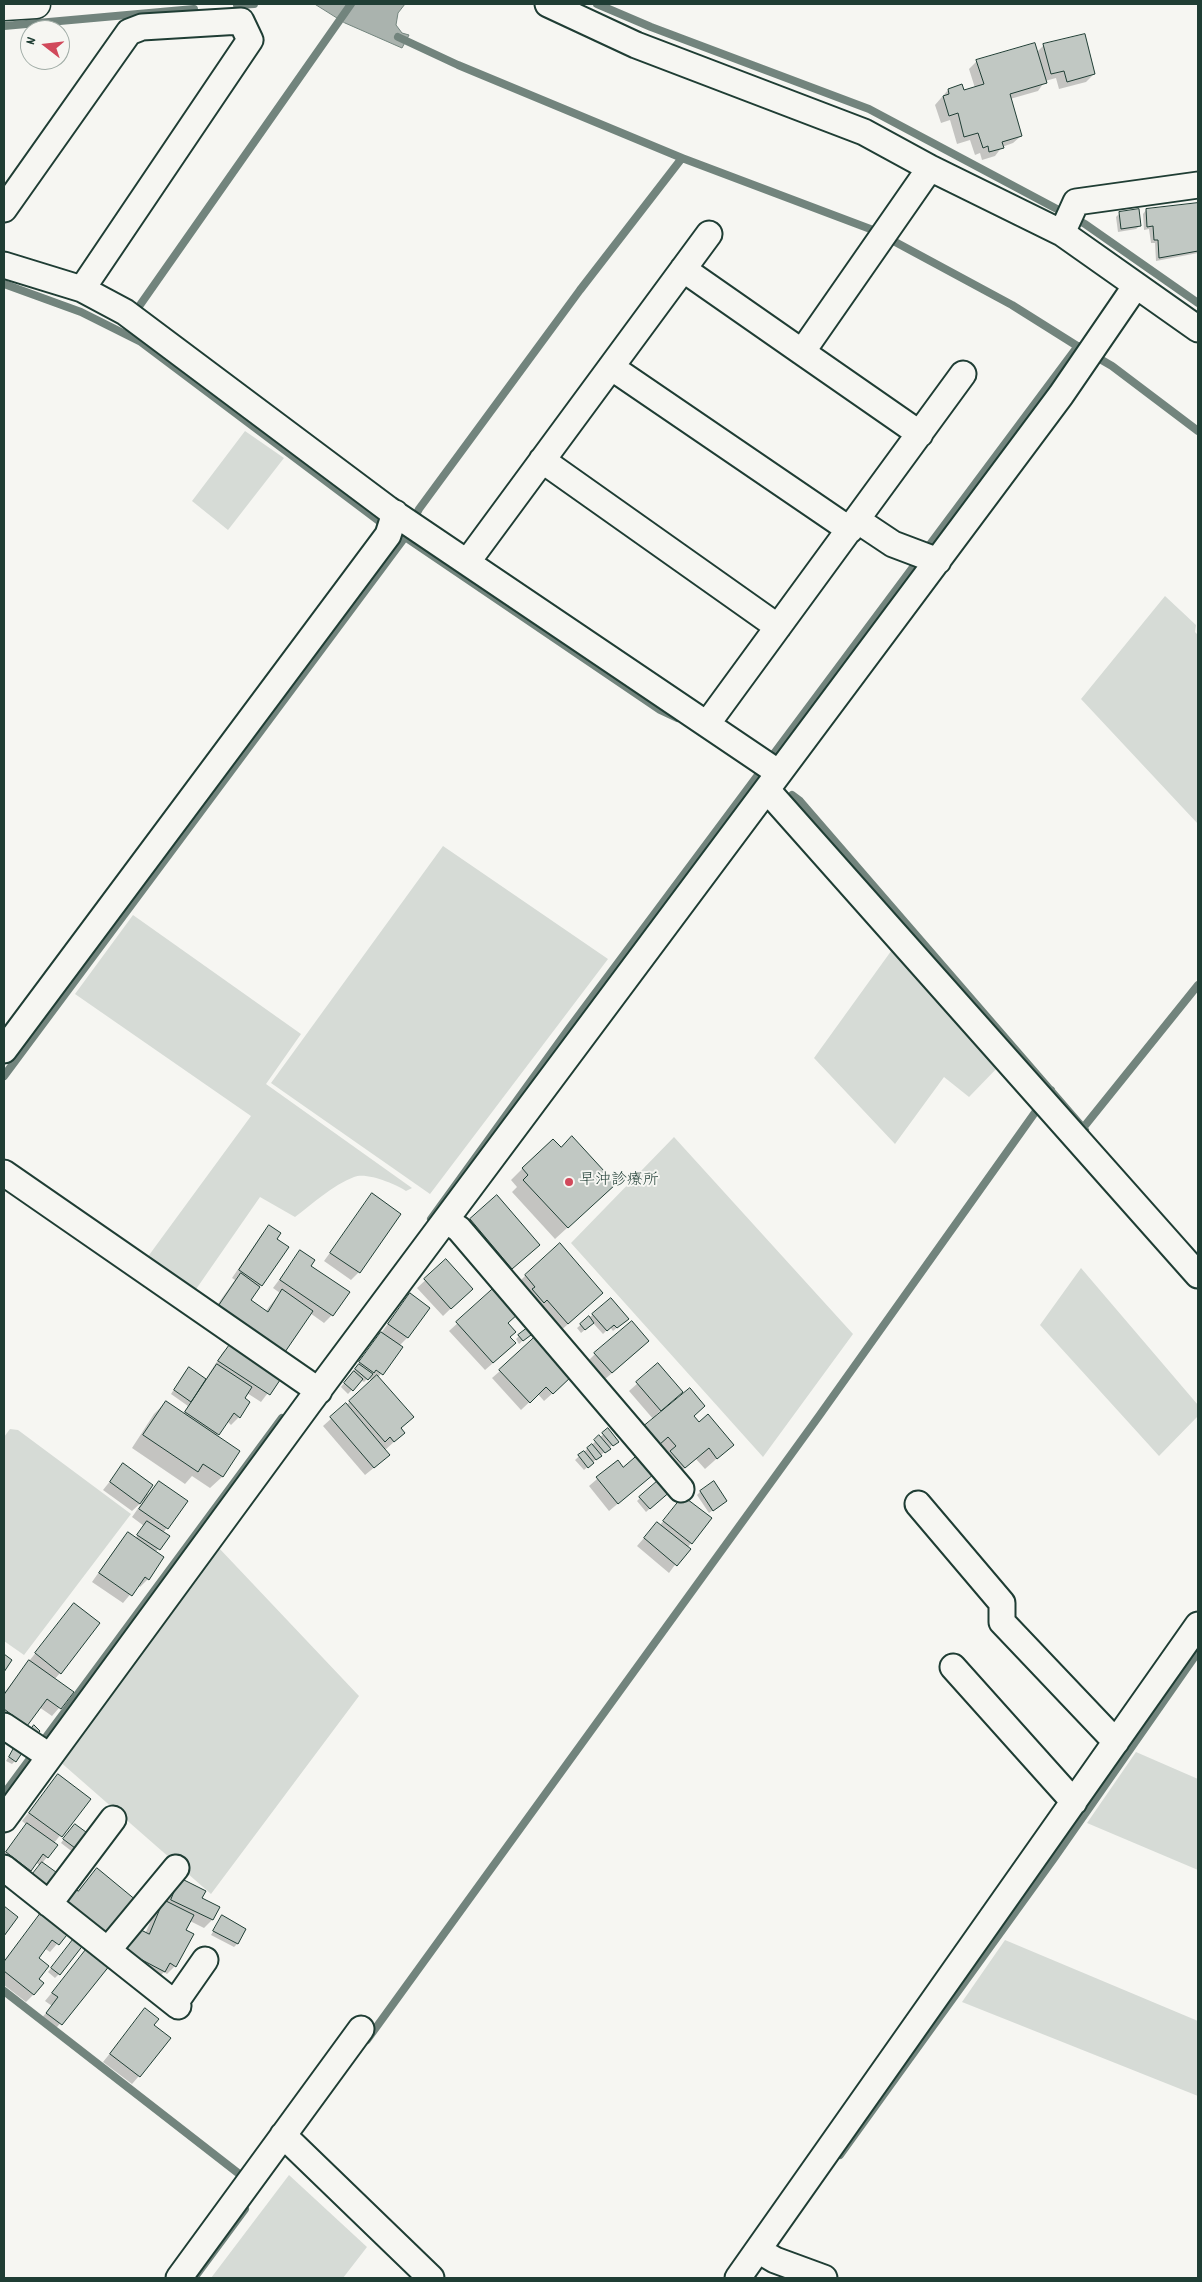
<!DOCTYPE html>
<html>
<head>
<meta charset="utf-8">
<style>
  body { margin:0 }
  #map { position:relative; width:1202px; height:2282px; overflow:hidden; background:#f6f6f2; font-family:Dekko,sans-serif }
  canvas { display:block }
  .frame { position:absolute; inset:0; border:5px solid #1f3d34; pointer-events:none }
  .north { position:absolute; left:20px; top:20px; width:50px; height:50px; box-sizing:border-box; background:#f6f6f2; border:1px solid #a0aca6; border-radius:50%; rotate:286deg; font-size:14px; font-weight:700; line-height:20px; text-align:center; color:#1f3d34 }
  .north::after { content:''; display:block; margin:auto; width:18px; height:22px; background:#d1495b; clip-path:polygon(50% 0,100% 100%,50% 72%,0 100%) }
</style>
</head>
<body>
<div id="map">
<canvas width="1202" height="2282"></canvas>
<div class="frame"></div>
<div class="north">N</div>
</div>
<script>
const ctx = document.querySelector('canvas').getContext('2d');
ctx.lineJoin = 'round';
function fill(path, color) { ctx.fillStyle = color; ctx.fill(path, 'evenodd'); }
function strokePath(path, color, width, dash) { ctx.strokeStyle = color; ctx.lineWidth = width; ctx.lineCap = dash ? 'butt' : 'round'; ctx.setLineDash(dash || []); ctx.stroke(path); }
function write(font, color, halo, rows, align = 'center') {
  ctx.font = font + ' Dekko,"Klee One",sans-serif'; ctx.lineWidth = 4; ctx.setLineDash([]); ctx.textBaseline = 'middle'; ctx.strokeStyle = halo; ctx.fillStyle = color; for (const [text, x, y, turn = 0] of rows) {
    ctx.save(); ctx.translate(x, y); ctx.rotate((+turn || 0) * Math.PI / 180); ctx.textAlign = isNaN(turn) ? turn : align; if (halo) ctx.strokeText(text, 0, 0); ctx.fillText(text, 0, 0); ctx.restore();
  }
}
fill(new Path2D(`
  M 245,431 L 284,458 L 228,530 L 192,501 Z
  M 1165,596 L 1196,625 L 1195,632 L 1198,635 L 1198,824 L 1081,699 Z
  M 443,846 L 608,959 L 430,1194 L 271,1083 Z
  M 133,915 L 301,1034 L 266,1084 L 412,1188 L 406,1191 C 395,1184 367,1172 354,1177 C 333,1185 312,1204 295,1217 L 260,1197 L 192,1295 L 144,1262 L 251,1116 L 75,994 Z
  M 894,947 L 1000,1065 L 969,1097 L 944,1077 L 895,1144 L 814,1058 Z
  M 674,1137 L 853,1334 L 763,1457 L 571,1243 Z
  M 1081,1268 L 1198,1405 L 1198,1416 L 1159,1456 L 1040,1325 Z
  M 10,1429 L 18,1430 L 131,1514 L 24,1655 L 4,1641 L 4,1437 Z
  M 218,1547 L 359,1696 L 211,1894 L 58,1760 Z
  M 1136,1752 L 1198,1779 L 1198,1870 L 1087,1823 Z
  M 1005,1940 L 1198,2021 L 1198,2096 L 962,2002 Z
  M 289,2175 L 367,2247 L 343,2278 L 211,2278 Z`), '#d6dbd6');
const water = new Path2D(`
  M 315,4 L 405,4 L 398,13 L 396,25 L 402,33 L 409,35 L 402,48 L 345,23 Z`);
fill(water, '#aab3ae');
strokePath(water, '#72847d', 1);
fill(new Path2D(`
  M 1044,45 L 1094,74 L 1086,82 L 1059,89 L 1056,78 L 1045,81 L 1038,91 L 1010,99 L 1021,136 L 1013,143 L 1002,147 L 995,156 L 982,160 L 980,153 L 975,155 L 970,140 L 957,144 L 950,120 L 941,123 L 935,105 L 941,98 L 948,90 L 963,92 L 975,88 L 969,69 L 977,61 L 1037,52 Z
  M 1198,204 L 1198,253 L 1156,261 L 1155,243 L 1151,243 L 1149,229 L 1144,230 L 1143,214 L 1146,210 Z
  M 1120,213 L 1140,226 L 1136,229 L 1118,232 L 1116,217 Z
  M 561,1149 L 602,1196 L 555,1239 L 512,1192 L 517,1187 L 511,1180 L 523,1168 Z
  M 372,1195 L 359,1272 L 351,1280 L 324,1261 Z
  M 470,1219 L 531,1253 L 503,1275 L 463,1227 Z
  M 270,1227 L 275,1239 L 261,1285 L 249,1301 L 265,1312 L 280,1293 L 273,1288 L 300,1252 L 332,1315 L 324,1323 L 310,1313 L 284,1351 L 272,1363 L 207,1319 L 235,1280 L 232,1278 L 262,1234 Z
  M 446,1261 L 471,1289 L 443,1316 L 417,1288 Z
  M 526,1275 L 602,1293 L 556,1335 L 514,1287 Z
  M 495,1289 L 509,1337 L 507,1351 L 485,1370 L 449,1331 Z
  M 410,1294 L 407,1338 L 399,1346 L 378,1378 L 404,1433 L 385,1450 L 381,1462 L 365,1475 L 323,1426 L 373,1381 L 368,1378 L 364,1382 L 361,1380 L 348,1394 L 341,1387 Z
  M 611,1299 L 624,1322 L 613,1331 L 610,1327 L 603,1334 L 593,1323 L 581,1333 L 577,1328 Z
  M 529,1335 L 519,1344 L 516,1339 L 519,1336 Z
  M 231,1345 L 280,1377 L 261,1402 L 247,1393 L 239,1417 L 231,1425 L 227,1421 L 216,1436 L 239,1452 L 222,1477 L 210,1488 L 192,1476 L 185,1484 L 132,1448 L 154,1414 L 166,1402 L 183,1414 L 188,1406 L 171,1394 L 185,1372 L 189,1369 L 205,1380 L 223,1352 Z
  M 640,1349 L 604,1380 L 588,1361 L 595,1354 Z
  M 658,1365 L 674,1399 L 656,1415 L 658,1416 L 693,1417 L 699,1424 L 732,1445 L 705,1469 L 696,1459 L 672,1479 L 644,1427 L 654,1420 L 629,1391 Z
  M 500,1371 L 563,1384 L 544,1401 L 538,1394 L 521,1410 L 492,1378 Z
  M 608,1430 L 617,1441 L 584,1470 L 575,1460 Z
  M 618,1461 L 623,1469 L 644,1482 L 609,1511 L 589,1486 Z
  M 123,1465 L 148,1494 L 159,1482 L 186,1502 L 163,1533 L 168,1536 L 155,1553 L 148,1579 L 140,1587 L 138,1585 L 123,1603 L 92,1582 L 120,1542 L 128,1534 L 135,1539 L 144,1526 L 132,1517 L 144,1500 L 132,1511 L 103,1490 Z
  M 700,1492 L 722,1504 L 709,1513 L 697,1495 Z
  M 666,1494 L 646,1512 L 637,1501 L 640,1498 Z
  M 683,1497 L 691,1543 L 669,1573 L 637,1546 L 657,1523 L 660,1525 Z
  M 74,1604 L 60,1673 L 54,1680 L 72,1693 L 52,1716 L 39,1707 L 18,1733 L 4,1723 L 4,1693 Z
  M 11,1753 L 15,1761 L 12,1764 L 6,1761 Z
  M 58,1776 L 89,1799 L 54,1843 L 47,1857 L 40,1866 L 36,1862 L 22,1878 L 4,1864 L 4,1854 L 27,1825 L 22,1821 Z
  M 71,1829 L 88,1836 L 74,1853 L 61,1843 Z
  M 180,1879 L 200,1899 L 218,1907 L 212,1920 L 204,1928 L 190,1921 L 184,1930 L 175,1966 L 167,1974 L 164,1972 L 157,1979 L 118,1959 L 130,1937 L 145,1934 L 156,1909 L 165,1902 L 172,1887 Z
  M 43,1912 L 68,1931 L 50,1952 L 44,1948 L 37,1958 L 37,1979 L 34,1994 L 26,2002 L 4,1985 L 4,1961 Z
  M 222,1917 L 237,1944 L 234,1947 L 211,1935 Z
  M 72,1942 L 59,1974 L 55,1978 L 48,1972 Z
  M 88,1949 L 108,1965 L 53,2032 L 39,2021 L 52,2006 L 45,2001 Z
  M 145,2010 L 153,2025 L 139,2076 L 132,2084 L 103,2062 Z`), '#0003');
strokePath(new Path2D(`
  M 597,4 L 651,27 L 869,109 L 1085,224 L 1198,303
  M 237,5 L 254,4
  M 4,26 L 194,9
  M 398,37 L 458,65 L 682,158 L 873,230 L 1012,305 L 1082,349
  M 4,284 L 81,312 L 141,342 L 387,527
  M 133,315 L 351,4
  M 1093,355 L 1112,366 L 1198,431
  M 402,535 L 660,710 L 677,718
  M 792,795 L 800,801 L 1085,1130
  M 4,1076 L 405,537 L 419,509 L 580,290 L 682,158
  M 1083,1128 L 1198,985
  M 431,1219 L 570,1027 L 1078,346
  M 4,1794 L 282,1418
  M 4,1991 L 247,2180
  M 367,2040 L 819,1416 L 1051,1090
  M 840,2155 L 1055,1857 L 1198,1652
  M 194,2278 L 245,2209`), '#72847d', 8);
const building = new Path2D(`
  M 1085,34 L 1095,74 L 1067,82 L 1064,71 L 1051,74 L 1043,44 Z
  M 1035,43 L 1047,83 L 1010,94 L 1022,136 L 1002,142 L 1004,148 L 989,152 L 988,146 L 983,148 L 978,133 L 964,137 L 958,113 L 949,116 L 943,96 L 949,94 L 948,89 L 962,84 L 964,90 L 984,84 L 976,60 Z
  M 1198,203 L 1198,251 L 1159,258 L 1158,240 L 1154,240 L 1153,226 L 1147,227 L 1146,209 Z
  M 1139,209 L 1141,226 L 1121,229 L 1119,212 Z
  M 572,1136 L 616,1184 L 568,1228 L 523,1180 L 528,1175 L 522,1168 L 553,1139 L 561,1147 Z
  M 372,1193 L 401,1214 L 360,1273 L 330,1253 Z
  M 497,1195 L 540,1245 L 512,1269 L 470,1219 Z
  M 269,1225 L 281,1233 L 277,1239 L 289,1247 L 262,1286 L 239,1270 Z
  M 560,1243 L 603,1293 L 568,1324 L 547,1300 L 544,1303 L 532,1289 L 535,1287 L 525,1275 Z
  M 300,1250 L 315,1260 L 311,1266 L 350,1292 L 333,1316 L 280,1280 Z
  M 446,1259 L 473,1289 L 451,1309 L 424,1279 Z
  M 241,1273 L 260,1287 L 251,1300 L 268,1312 L 282,1289 L 313,1311 L 285,1352 L 218,1307 Z
  M 495,1287 L 519,1313 L 508,1323 L 516,1332 L 510,1337 L 516,1343 L 493,1363 L 456,1322 Z
  M 410,1293 L 430,1308 L 408,1338 L 388,1324 Z
  M 611,1298 L 629,1319 L 617,1328 L 614,1325 L 607,1331 L 592,1314 Z
  M 589,1316 L 594,1323 L 585,1330 L 580,1324 Z
  M 632,1321 L 649,1341 L 612,1373 L 594,1353 Z
  M 530,1326 L 535,1332 L 523,1341 L 518,1335 Z
  M 381,1332 L 403,1347 L 383,1375 L 376,1370 L 374,1373 L 359,1362 Z
  M 536,1336 L 572,1376 L 553,1394 L 546,1387 L 530,1403 L 499,1370 Z
  M 231,1343 L 282,1377 L 270,1395 L 218,1361 Z
  M 658,1363 L 683,1392 L 661,1411 L 636,1382 Z
  M 217,1364 L 252,1387 L 245,1398 L 250,1402 L 240,1418 L 234,1413 L 219,1435 L 185,1412 Z
  M 359,1364 L 373,1374 L 368,1380 L 355,1369 Z
  M 189,1367 L 206,1379 L 191,1402 L 174,1390 Z
  M 354,1371 L 363,1379 L 353,1391 L 344,1383 Z
  M 377,1375 L 414,1417 L 401,1428 L 405,1433 L 394,1442 L 390,1437 L 385,1442 L 349,1401 Z
  M 690,1388 L 705,1406 L 694,1416 L 699,1422 L 708,1414 L 734,1445 L 717,1459 L 709,1448 L 685,1468 L 670,1451 L 676,1446 L 668,1437 L 659,1445 L 644,1426 Z
  M 166,1401 L 240,1451 L 223,1477 L 203,1464 L 198,1472 L 143,1435 Z
  M 346,1403 L 390,1455 L 374,1468 L 330,1417 Z
  M 608,1428 L 619,1442 L 613,1446 L 602,1433 Z
  M 599,1435 L 611,1449 L 605,1453 L 594,1440 Z
  M 592,1444 L 602,1456 L 596,1460 L 587,1448 Z
  M 584,1451 L 594,1463 L 588,1468 L 578,1455 Z
  M 638,1455 L 654,1474 L 618,1504 L 596,1477 L 618,1460 L 623,1467 Z
  M 123,1463 L 153,1485 L 140,1504 L 110,1482 Z
  M 661,1478 L 672,1490 L 650,1509 L 639,1497 Z
  M 159,1481 L 188,1501 L 168,1529 L 139,1509 Z
  M 714,1481 L 727,1501 L 713,1511 L 700,1491 Z
  M 683,1496 L 712,1518 L 692,1544 L 663,1521 Z
  M 147,1521 L 170,1536 L 160,1550 L 137,1535 Z
  M 657,1522 L 691,1549 L 677,1566 L 644,1538 Z
  M 128,1532 L 164,1557 L 149,1580 L 145,1577 L 132,1596 L 99,1573 Z
  M 74,1603 L 100,1623 L 61,1674 L 35,1653 Z
  M 4,1654 L 12,1660 L 4,1672 Z
  M 29,1660 L 74,1692 L 61,1709 L 47,1699 L 27,1726 L 4,1709 L 4,1695 Z
  M 34,1725 L 40,1731 L 35,1737 L 29,1732 Z
  M 14,1748 L 22,1753 L 16,1762 L 9,1757 Z
  M 58,1774 L 91,1799 L 62,1837 L 29,1813 Z
  M 27,1823 L 58,1845 L 48,1858 L 43,1854 L 31,1871 L 6,1852 Z
  M 75,1824 L 90,1835 L 79,1851 L 63,1839 Z
  M 42,1862 L 60,1875 L 48,1890 L 31,1876 Z
  M 97,1868 L 137,1901 L 107,1938 L 61,1901 L 73,1887 L 78,1891 Z
  M 180,1878 L 206,1891 L 202,1898 L 220,1907 L 213,1920 L 171,1900 Z
  M 164,1900 L 194,1915 L 186,1930 L 194,1934 L 176,1967 L 170,1963 L 165,1972 L 125,1951 L 137,1928 L 149,1934 Z
  M 4,1906 L 18,1917 L 4,1936 Z
  M 43,1910 L 70,1931 L 59,1945 L 52,1940 L 39,1958 L 49,1966 L 39,1979 L 44,1983 L 34,1995 L 4,1971 L 4,1962 Z
  M 222,1915 L 246,1929 L 238,1944 L 213,1931 Z
  M 75,1937 L 84,1944 L 60,1975 L 51,1968 Z
  M 88,1947 L 110,1965 L 62,2025 L 46,2013 L 58,1997 L 52,1993 Z
  M 145,2008 L 159,2019 L 154,2025 L 171,2038 L 140,2077 L 110,2054 Z`);
fill(building, '#c1c8c3');
strokePath(building, '#1f3d34', 1);
const minor = new Path2D(`
  M 548,4 L 636,45 L 864,132 L 930,168 L 1062,233 L 1198,329
  M 4,209 L 129,32 L 142,27 L 241,21 L 250,40 L 82,289
  M 1062,233 L 1076,202 L 1198,185
  M 4,265 L 82,289 L 125,312 L 388,509 L 779,773
  M 683,269 L 802,352 L 930,168
  M 802,352 L 920,434
  M 611,367 L 850,530
  M 542,460 L 778,627
  M 857,520 L 893,544 L 938,561
  M 468,561 L 709,234
  M 707,724 L 963,374
  M 767,790 C 911,951 1053,1114 1198,1275
  M 4,1050 L 388,535 L 395,513
  M 4,1173 L 319,1391
  M 446,1220 L 459,1229 L 681,1489
  M 918,1504 L 1002,1603 L 1002,1622 L 1116,1742
  M 953,1667 L 1074,1802
  M 4,1726 L 49,1756
  M 4,1819 L 309,1403 L 1061,395 L 1135,287
  M 4,1868 L 178,2006
  M 49,1904 L 113,1819
  M 108,1950 L 176,1868
  M 175,2003 L 205,1960
  M 283,2135 L 431,2278
  M 758,2250 L 775,2260 L 824,2278
  M 179,2278 L 361,2029
  M 738,2278 L 1198,1625`);
const tertiary = new Path2D(`
  M 4,6 L 36,4`);
strokePath(minor, '#1f3d34', 29);
strokePath(tertiary, '#1f3d34', 31);
strokePath(minor, '#f6f6f2', 25);
strokePath(tertiary, '#f6f6f2', 28);
for (const [x, y, r, color] of [
  [569,1182,5,"#d1495b"]
]) { const dot = new Path2D(); dot.arc(x, y, r, 0, 2 * Math.PI); ctx.fillStyle = color; ctx.fill(dot); strokePath(dot, '#f6f6f2', 2); }
write('16px', '#1f3d34', '#f6f6f2', [
  ["早沖診療所",579,1182]
], 'left');
</script>
</body>
</html>
